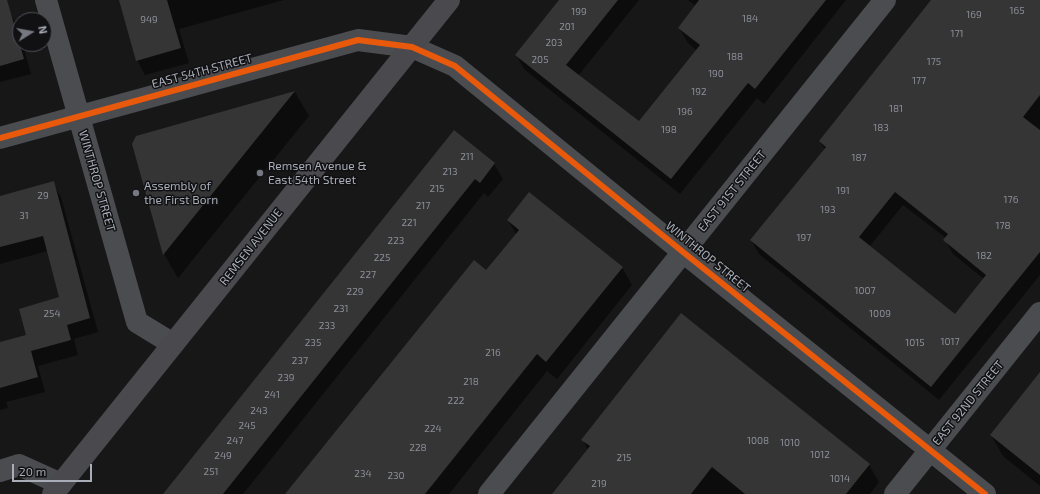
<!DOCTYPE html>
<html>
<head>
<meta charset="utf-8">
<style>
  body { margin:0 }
  #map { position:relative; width:1040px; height:494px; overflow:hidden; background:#171717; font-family:"Exo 2",sans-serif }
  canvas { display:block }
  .north { position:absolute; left:12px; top:12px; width:40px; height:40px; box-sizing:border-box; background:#111113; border:1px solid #4d4f55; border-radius:50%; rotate:79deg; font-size:11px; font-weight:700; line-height:16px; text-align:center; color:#a8adb8 }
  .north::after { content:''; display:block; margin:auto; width:14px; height:18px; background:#757880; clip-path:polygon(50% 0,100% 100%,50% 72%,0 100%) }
  .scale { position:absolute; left:12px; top:464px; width:80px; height:18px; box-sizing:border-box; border:2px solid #a8adb8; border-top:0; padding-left:5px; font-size:12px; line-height:14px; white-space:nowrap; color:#a8adb8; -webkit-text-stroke:3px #111113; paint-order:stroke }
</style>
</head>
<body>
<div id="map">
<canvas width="1040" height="494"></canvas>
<div class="north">N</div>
<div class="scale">20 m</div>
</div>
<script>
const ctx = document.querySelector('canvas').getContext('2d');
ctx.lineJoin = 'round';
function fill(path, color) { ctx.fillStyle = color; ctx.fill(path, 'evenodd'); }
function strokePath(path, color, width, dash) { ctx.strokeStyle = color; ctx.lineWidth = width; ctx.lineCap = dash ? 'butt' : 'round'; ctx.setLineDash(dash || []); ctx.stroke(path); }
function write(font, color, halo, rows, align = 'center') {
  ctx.font = font + ' "Exo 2",sans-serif'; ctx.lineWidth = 3; ctx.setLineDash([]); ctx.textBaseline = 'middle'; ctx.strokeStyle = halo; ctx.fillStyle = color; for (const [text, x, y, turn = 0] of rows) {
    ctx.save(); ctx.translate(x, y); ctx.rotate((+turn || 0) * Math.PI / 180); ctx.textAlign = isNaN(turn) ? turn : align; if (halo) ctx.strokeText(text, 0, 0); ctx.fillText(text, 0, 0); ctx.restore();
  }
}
fill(new Path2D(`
  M 120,0 L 284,0 L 179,29 L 189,63 L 145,75 L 137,60 Z
  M 560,0 L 639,0 L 578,76 L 639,123 L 697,51 L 688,43 L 679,28 L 696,6 L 688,0 L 846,0 L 764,104 L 757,98 L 680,194 L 525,70 L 516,55 Z
  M 932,0 L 1040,0 L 1040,275 L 939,400 L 759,254 L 751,240 L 825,150 L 820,141 ZM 903,205 L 946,238 L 945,240 L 953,254 L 984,279 L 955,315 L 870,246 Z
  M 10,13 L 18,28 L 20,33 L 20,44 L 23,44 L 31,74 L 0,82 L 0,16 Z
  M 295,92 L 309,116 L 178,278 L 164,254 L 133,144 L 137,137 Z
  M 454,132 L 494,164 L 503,179 L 488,197 L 484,193 L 243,494 L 165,494 Z
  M 53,183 L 61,197 L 98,332 L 74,339 L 78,355 L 38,366 L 45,392 L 6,402 L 8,408 L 0,410 L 0,343 L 27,336 L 60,298 L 48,251 L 0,264 L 0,203 Z
  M 508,220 L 622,267 L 632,285 L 557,379 L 547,371 L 449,494 L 287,494 L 486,271 L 516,234 Z
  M 1040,374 L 1040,486 L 1003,456 L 991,435 Z
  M 583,440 L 869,465 L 879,482 L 870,494 L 553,494 L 588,450 Z`), '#0007');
fill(new Path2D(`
  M 0,0 L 7,0 L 24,59 L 0,66 Z
  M 119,0 L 167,0 L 181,48 L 136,61 Z
  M 559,0 L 618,0 L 566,65 L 639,121 L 700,45 L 678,28 L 699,0 L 826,0 L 755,89 L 748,83 L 671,179 L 515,55 Z
  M 931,0 L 1040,0 L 1040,95 L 1023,117 L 1040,130 L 1040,252 L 931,387 L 750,240 L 826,147 L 819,141 ZM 895,192 L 948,234 L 943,240 L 986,275 L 955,314 L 859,237 Z
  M 295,91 L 163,255 L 132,144 L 136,136 Z
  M 454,130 L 495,163 L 480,183 L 475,179 L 223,494 L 163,494 Z
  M 54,181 L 90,318 L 67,325 L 71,340 L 31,351 L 38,377 L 0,388 L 0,342 L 26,335 L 19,309 L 59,297 L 43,236 L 0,247 L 0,196 Z
  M 529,192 L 623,267 L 546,362 L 537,354 L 425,494 L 285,494 L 474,260 L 486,270 L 519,230 L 507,220 Z
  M 681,313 L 870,464 L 846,494 L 745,494 L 712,467 L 691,494 L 552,494 L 590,446 L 581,440 Z
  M 1040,372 L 1040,475 L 990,435 Z`), '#353536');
strokePath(new Path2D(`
  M 46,0 L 137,322 L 173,344
  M 0,138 L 358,40 L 412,47 L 455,66 L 683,252 L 985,494
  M 0,471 L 19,465 L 61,484
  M 489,494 L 885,0
  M 895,494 L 1040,313`), '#4b4c50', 22);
strokePath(new Path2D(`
  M 53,494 L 449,0`), '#4a4a4e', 22);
strokePath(new Path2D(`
  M 0,138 L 358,40 L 412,47 L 455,66 L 683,252 L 985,494`), '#e8590c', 6);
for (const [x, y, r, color] of [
  [260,173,4,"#757880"],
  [136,193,4,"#757880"]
]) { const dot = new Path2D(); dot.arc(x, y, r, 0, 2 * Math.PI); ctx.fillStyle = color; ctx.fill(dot); strokePath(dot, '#111113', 1.5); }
write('10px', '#8b8f98', null, [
  ["165",1017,11],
  ["199",579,12],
  ["169",974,15],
  ["184",750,19],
  ["949",149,20],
  ["201",567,27],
  ["171",957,34],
  ["203",554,43],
  ["188",735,57],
  ["205",540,60],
  ["175",934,62],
  ["190",716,74],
  ["177",919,81],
  ["192",699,92],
  ["181",896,109],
  ["196",685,112],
  ["183",881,128],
  ["198",669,130],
  ["211",467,157],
  ["187",859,158],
  ["213",450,172],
  ["215",437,189],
  ["191",843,191],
  ["29",43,196],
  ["176",1011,200],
  ["217",423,206],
  ["193",828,210],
  ["31",24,216],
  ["221",409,223],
  ["178",1003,226],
  ["197",804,238],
  ["223",396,241],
  ["182",984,256],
  ["225",382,258],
  ["227",368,275],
  ["1007",865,291],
  ["229",355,292],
  ["231",341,309],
  ["254",52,314],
  ["1009",880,314],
  ["233",327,326],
  ["1017",950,342],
  ["235",313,343],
  ["1015",915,343],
  ["216",493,353],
  ["237",300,361],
  ["239",286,378],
  ["218",471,382],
  ["241",272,395],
  ["222",456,401],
  ["243",259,411],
  ["245",247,426],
  ["224",433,429],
  ["247",235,441],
  ["1008",758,441],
  ["1010",790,443],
  ["228",418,448],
  ["1012",820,455],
  ["249",223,456],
  ["215",624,458],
  ["251",211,472],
  ["234",363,474],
  ["230",396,476],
  ["1014",840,479],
  ["219",599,484]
]);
write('12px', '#a8adb8', '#111113', [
  ["EAST 54TH STREET",202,71,-15],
  ["WINTHROP STREET",97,181,74],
  ["EAST 91ST STREET",732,191,-51],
  ["REMSEN AVENUE",251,247,-52],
  ["WINTHROP STREET",708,257,39],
  ["EAST 92ND STREET",968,403,-51]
]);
write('12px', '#a8adb8', '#111113', [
  ["Remsen Avenue &",268,166],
  ["East 54th Street",268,180],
  ["Assembly of",144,186],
  ["the First Born",144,200]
], 'left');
</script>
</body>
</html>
